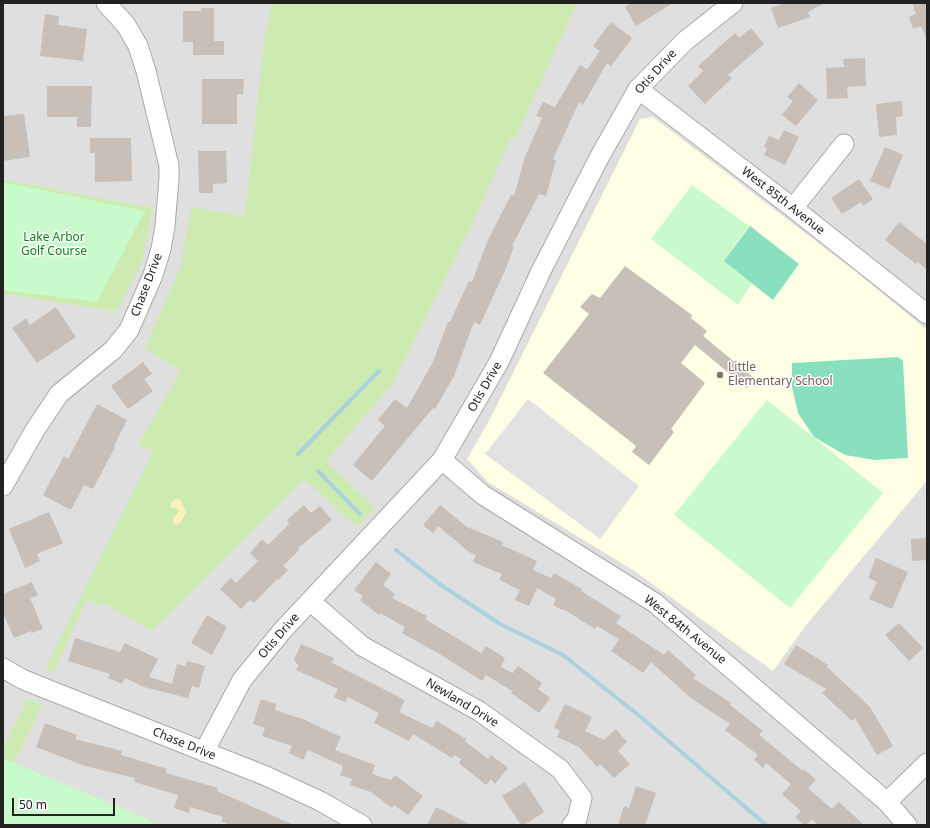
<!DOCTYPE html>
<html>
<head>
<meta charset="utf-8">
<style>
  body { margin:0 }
  #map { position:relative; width:930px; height:828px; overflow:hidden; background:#f2efe9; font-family:"Noto Sans",sans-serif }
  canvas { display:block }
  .frame { position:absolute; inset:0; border:4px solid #222; pointer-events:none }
  .scale { position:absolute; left:12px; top:798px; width:103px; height:18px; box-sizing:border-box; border:2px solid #222; border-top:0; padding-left:5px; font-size:12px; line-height:14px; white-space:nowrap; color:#222; -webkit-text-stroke:3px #fff; paint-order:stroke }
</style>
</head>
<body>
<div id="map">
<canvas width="930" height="828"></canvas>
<div class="frame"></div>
<div class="scale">50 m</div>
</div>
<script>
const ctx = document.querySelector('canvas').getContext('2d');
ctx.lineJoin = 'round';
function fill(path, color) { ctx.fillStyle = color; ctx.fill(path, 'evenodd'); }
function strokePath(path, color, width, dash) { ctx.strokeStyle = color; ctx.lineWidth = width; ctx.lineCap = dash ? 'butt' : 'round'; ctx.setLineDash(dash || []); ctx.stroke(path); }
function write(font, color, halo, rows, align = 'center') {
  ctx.font = font + ' "Noto Sans",sans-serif'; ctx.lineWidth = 3; ctx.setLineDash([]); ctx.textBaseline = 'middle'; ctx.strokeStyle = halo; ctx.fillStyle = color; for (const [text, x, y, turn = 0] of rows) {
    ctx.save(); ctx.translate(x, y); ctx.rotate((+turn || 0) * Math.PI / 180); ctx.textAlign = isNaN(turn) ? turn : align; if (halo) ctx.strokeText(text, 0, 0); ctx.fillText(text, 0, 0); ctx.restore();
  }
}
fill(new Path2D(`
  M 3,3 L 927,3 L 927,825 L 162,825 L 66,785 L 13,767 L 41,705 L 27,698 L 3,750 L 3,294 L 117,312 L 152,208 L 3,179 Z`), '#e0dfdf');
fill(new Path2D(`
  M 653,117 L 855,271 L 927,330 L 927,481 L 806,625 L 773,671 L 633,570 L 488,482 L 467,459 L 490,419 L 640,119 Z`), '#ffffe5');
fill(new Path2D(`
  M 272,3 L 577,3 L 515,139 L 511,138 L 471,226 L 393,383 L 326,461 L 375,508 L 357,527 L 304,479 L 152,631 L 104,603 L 101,606 L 87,599 L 53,673 L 46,667 L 153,452 L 138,444 L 181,371 L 145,348 L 181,266 L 191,207 L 245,216 L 264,42 Z
  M 3,179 L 152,208 L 143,259 L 117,312 L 3,294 Z
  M 27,698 L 42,705 L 13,766 L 66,785 L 162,825 L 3,825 L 3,750 Z`), '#cdebb0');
fill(new Path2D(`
  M 178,499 L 181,501 L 186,512 L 180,523 L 176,525 L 173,523 L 173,519 L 179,511 L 178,509 L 171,507 L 171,503 L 173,500 Z`), '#fff1ba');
fill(new Path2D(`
  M 3,182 L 145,211 L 97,302 L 3,290 Z
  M 692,185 L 749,226 L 724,261 L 752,283 L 738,305 L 651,239 Z
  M 767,400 L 883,493 L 790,608 L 674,515 Z
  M 3,758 L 146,819 L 157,825 L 3,825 Z`), '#c8facc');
fill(new Path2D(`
  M 750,226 L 799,264 L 773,300 L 724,261 Z
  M 898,357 L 903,361 L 908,458 L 875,460 L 845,455 L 814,437 L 798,413 L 792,387 L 792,363 Z`), '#88e0be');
fill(new Path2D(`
  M 528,399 L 639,486 L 600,539 L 485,454 Z`), '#e2e2e2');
strokePath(new Path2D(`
  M 298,454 L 379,371
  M 318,471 L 360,514
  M 396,550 L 438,583 L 500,624 L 563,655 L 642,718 L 766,825`), '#aad3df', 4);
fill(new Path2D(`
  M 631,3 L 673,3 L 636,26 L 625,7 Z
  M 784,3 L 825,3 L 808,12 L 810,17 L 778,28 L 771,8 Z
  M 912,3 L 927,3 L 927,39 L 921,26 L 913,29 L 909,17 L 916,14 Z
  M 201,8 L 214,8 L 214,41 L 224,41 L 224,55 L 193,55 L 193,42 L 183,42 L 183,11 L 201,11 Z
  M 45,14 L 59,16 L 58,25 L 87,29 L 83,61 L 40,56 Z
  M 611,22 L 632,38 L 611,66 L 607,63 L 583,105 L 579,102 L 553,159 L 556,160 L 546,196 L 539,194 L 512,246 L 514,247 L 503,275 L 480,325 L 474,322 L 454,376 L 435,409 L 433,408 L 372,481 L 353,465 L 385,426 L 378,420 L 395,399 L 407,408 L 433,362 L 448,322 L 450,322 L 469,281 L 472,282 L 488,240 L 511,195 L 514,196 L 525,157 L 542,118 L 536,116 L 543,102 L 555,107 L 580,65 L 587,69 L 600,51 L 593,46 Z
  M 751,28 L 764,44 L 728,75 L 732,78 L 705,104 L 688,86 L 703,71 L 698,66 L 735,33 L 739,38 Z
  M 865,58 L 866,86 L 847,87 L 848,98 L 827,99 L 826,68 L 844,67 L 843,59 Z
  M 202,79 L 244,79 L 243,94 L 237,94 L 237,124 L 202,124 Z
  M 799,83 L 818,100 L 796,126 L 782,115 L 793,101 L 787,97 Z
  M 47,86 L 92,86 L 91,127 L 77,127 L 77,117 L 47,117 Z
  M 902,101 L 903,116 L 896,117 L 897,135 L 879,137 L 876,104 Z
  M 24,114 L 30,157 L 3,161 L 3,116 Z
  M 784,130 L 799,137 L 785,165 L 764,155 L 767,148 L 764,147 L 769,136 L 779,140 Z
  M 90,138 L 131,138 L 132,181 L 95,182 L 95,153 L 90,153 Z
  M 885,147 L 903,155 L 889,189 L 870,181 Z
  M 198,151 L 226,151 L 227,183 L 213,184 L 213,193 L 199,193 Z
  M 859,179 L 873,199 L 863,206 L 861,202 L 842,214 L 831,198 Z
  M 899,222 L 927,244 L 927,270 L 918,262 L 916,264 L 885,240 Z
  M 625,266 L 692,315 L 691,318 L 707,331 L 703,336 L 754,378 L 747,388 L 695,345 L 681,363 L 705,383 L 671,429 L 674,432 L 649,465 L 632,452 L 636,446 L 543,373 L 589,314 L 580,307 L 592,294 L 600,298 Z
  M 56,307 L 76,337 L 37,363 L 12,328 L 26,318 L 30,325 Z
  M 143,362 L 152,374 L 144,379 L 153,391 L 128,409 L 111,386 Z
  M 97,404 L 127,420 L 114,446 L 115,447 L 93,489 L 84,485 L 71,510 L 43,495 L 64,456 L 68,459 Z
  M 304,505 L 311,513 L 320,506 L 332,520 L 298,548 L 299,550 L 283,566 L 288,570 L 278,580 L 277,579 L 254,603 L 250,600 L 241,609 L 220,589 L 231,578 L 236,583 L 258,561 L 250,553 L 262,539 L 268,545 L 289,524 L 287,520 Z
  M 440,505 L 467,527 L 503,542 L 502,545 L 537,561 L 533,570 L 551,578 L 554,573 L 582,589 L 581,591 L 621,616 L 616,623 L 664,655 L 668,650 L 696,675 L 693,678 L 731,703 L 730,705 L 763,731 L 759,735 L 803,771 L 804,769 L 816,780 L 808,788 L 832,809 L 839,802 L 864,825 L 818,825 L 812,819 L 807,825 L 804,825 L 795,817 L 801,811 L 782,794 L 791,784 L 766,763 L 763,768 L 754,760 L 758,755 L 725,730 L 730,724 L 692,699 L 651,662 L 643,673 L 611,651 L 619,639 L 597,626 L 595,629 L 563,609 L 562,610 L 553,605 L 556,599 L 537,588 L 529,606 L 515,600 L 520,590 L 499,580 L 502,574 L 473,562 L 476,555 L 469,552 L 438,526 L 433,533 L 423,525 Z
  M 49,512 L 63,543 L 37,554 L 40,561 L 25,568 L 9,529 Z
  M 927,538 L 927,560 L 912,561 L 911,539 Z
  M 876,558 L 908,572 L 892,609 L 869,599 L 877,582 L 868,578 Z
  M 376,562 L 391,574 L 383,585 L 395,594 L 392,598 L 427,616 L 425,619 L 481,653 L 486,646 L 505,658 L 501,667 L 513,673 L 518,666 L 542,683 L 538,689 L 550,698 L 539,713 L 511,693 L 512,691 L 486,675 L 482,681 L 438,653 L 402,633 L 405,627 L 380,613 L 379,615 L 360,600 L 363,596 L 354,590 Z
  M 32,582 L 38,595 L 30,598 L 43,629 L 32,633 L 31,631 L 14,638 L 3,613 L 3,594 Z
  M 207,615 L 227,627 L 212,655 L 191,643 Z
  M 899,623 L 923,648 L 909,661 L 885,635 Z
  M 75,638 L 120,652 L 125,643 L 158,659 L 149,677 L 172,684 L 177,664 L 185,666 L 187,661 L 205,666 L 199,688 L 192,686 L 188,698 L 144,687 L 125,678 L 122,684 L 108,678 L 110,674 L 68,661 Z
  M 301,644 L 334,658 L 332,663 L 405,700 L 399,712 L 432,728 L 437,721 L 466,739 L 465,741 L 488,759 L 491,755 L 508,768 L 495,784 L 491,779 L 486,785 L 459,763 L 461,759 L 454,755 L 452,758 L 413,734 L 409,741 L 374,723 L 379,713 L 348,697 L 345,702 L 334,697 L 338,689 L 296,670 L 299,666 L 294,660 Z
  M 796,645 L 828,665 L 827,667 L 870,707 L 893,746 L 877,755 L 855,718 L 852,721 L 822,693 L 826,689 L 784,664 Z
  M 261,699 L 276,704 L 275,710 L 305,720 L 341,737 L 335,750 L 375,765 L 372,774 L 391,780 L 395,775 L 423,796 L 408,815 L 394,805 L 392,808 L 371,792 L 350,785 L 352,779 L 340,775 L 343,766 L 308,750 L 303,760 L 289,753 L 292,746 L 262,736 L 265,728 L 253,724 Z
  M 565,704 L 592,717 L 585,731 L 604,740 L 616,729 L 627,742 L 618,751 L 630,764 L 614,778 L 600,764 L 597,767 L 579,747 L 557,737 L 560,731 L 554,727 Z
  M 45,723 L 77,735 L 75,739 L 122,751 L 121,755 L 167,769 L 166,773 L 218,788 L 217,791 L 294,825 L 230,825 L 221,821 L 223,817 L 190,807 L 189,813 L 174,808 L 178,795 L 134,782 L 135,778 L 85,766 L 36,747 Z
  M 525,782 L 544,812 L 524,825 L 521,825 L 502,796 Z
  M 636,786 L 656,793 L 645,825 L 618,825 L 624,806 L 629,808 Z
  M 436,807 L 471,825 L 427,825 Z`), '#c7bfb8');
const minor = new Path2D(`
  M 638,89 L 793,208 L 927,314
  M 793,208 L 844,144
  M 442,460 L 483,495 L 655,603 L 887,802 L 907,825
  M 3,486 L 35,430 L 59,394 L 113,350 L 129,330 L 153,275 L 161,249 L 165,226 L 169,179 L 169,166 L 165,149 L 146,71 L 138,46 L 126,25 L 106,3
  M 310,601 L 362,646 L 479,711 L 560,769 L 582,798 L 577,819 L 572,825
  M 3,668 L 22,679 L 39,686 L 266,776 L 320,801 L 362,825
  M 204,752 L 242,680 L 282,631 L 442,460 L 499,362 L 541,271 L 600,156 L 638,89 L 685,41 L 733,3
  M 887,802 L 927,763`);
strokePath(minor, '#a9a9a9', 21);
strokePath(minor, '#fff', 19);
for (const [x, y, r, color] of [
  [720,375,4,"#8d6e63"]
]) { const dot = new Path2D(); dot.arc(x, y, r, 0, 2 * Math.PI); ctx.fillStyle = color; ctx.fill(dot); strokePath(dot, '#fff', 1.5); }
write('12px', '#222', '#fff', [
  ["Otis Drive",656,72,-48],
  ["West 85th Avenue",783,201,38],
  ["Chase Drive",147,285,-69],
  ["Otis Drive",485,387,-60],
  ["West 84th Avenue",685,630,39],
  ["Otis Drive",279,636,-49],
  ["Newland Drive",462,703,31],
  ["Chase Drive",184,744,22]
]);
write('12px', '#0c8416', '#fff', [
  ["Lake Arbor",54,238],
  ["Golf Course",54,252]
]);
write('12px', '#785e54', '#fff', [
  ["Little",728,368],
  ["Elementary School",728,382]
], 'left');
</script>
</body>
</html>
